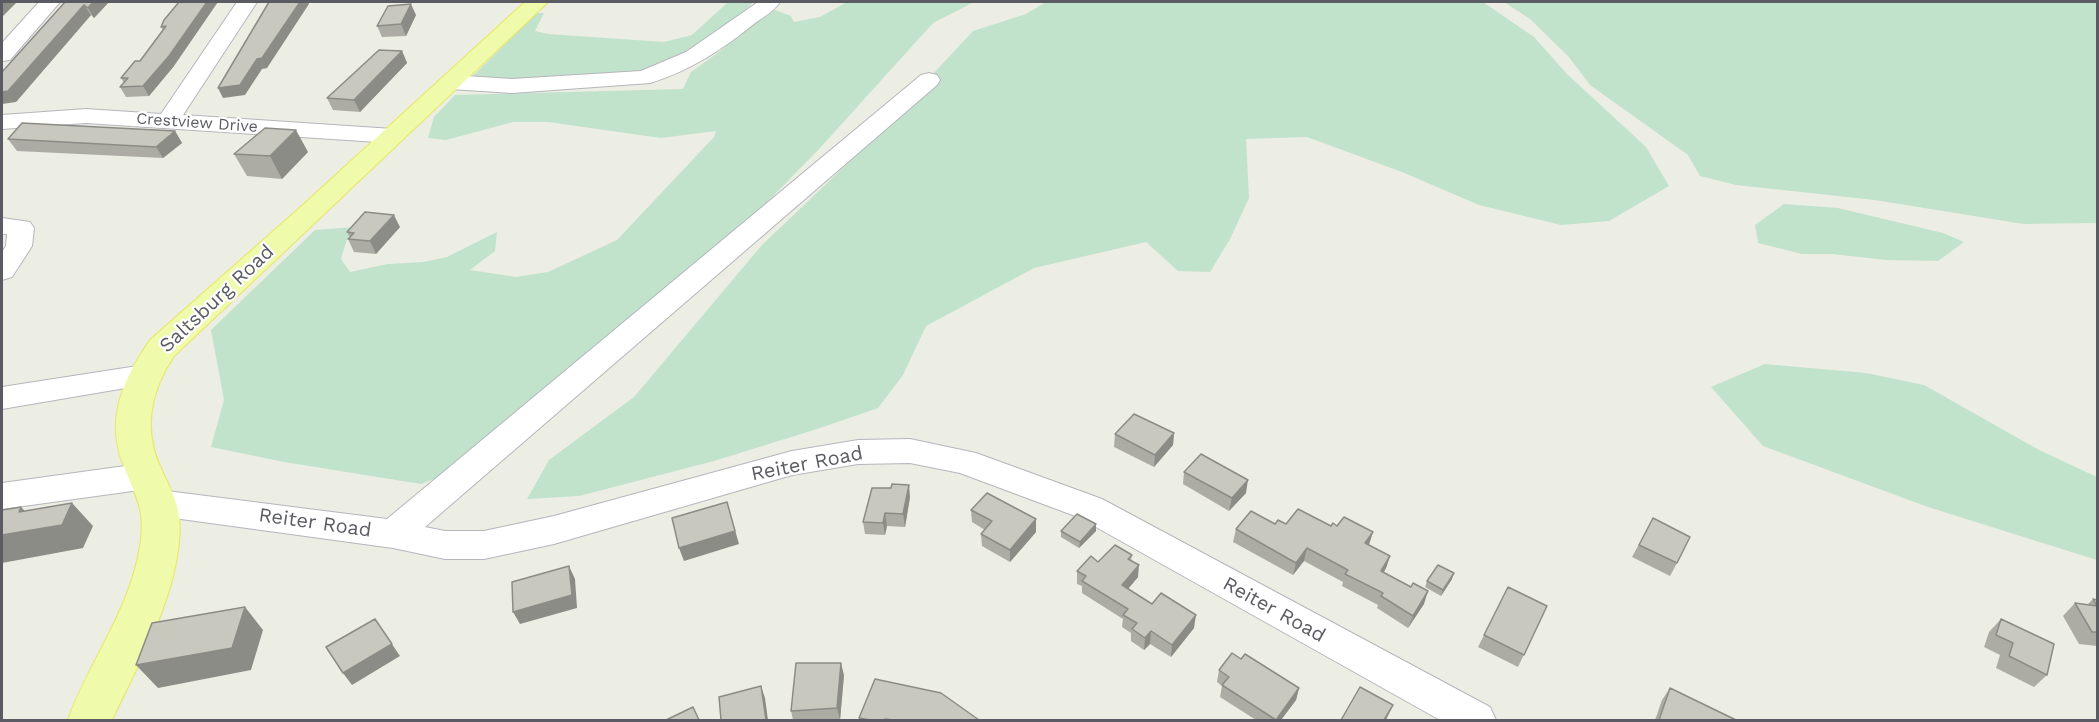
<!DOCTYPE html>
<html>
<head>
<meta charset="utf-8">
<style>
  body { margin:0 }
  #map { position:relative; width:2099px; height:722px; overflow:hidden; background:#ecede3; font-family:"Work Sans",sans-serif }
  canvas { display:block }
  .frame { position:absolute; inset:0; border:3px solid #5b5c63; pointer-events:none }
</style>
</head>
<body>
<div id="map">
<canvas width="2099" height="722"></canvas>
<div class="frame"></div>
</div>
<script>
const ctx = document.querySelector('canvas').getContext('2d');
ctx.lineJoin = 'round';
function fill(path, color) { ctx.fillStyle = color; ctx.fill(path, 'evenodd'); }
function strokePath(path, color, width, dash) { ctx.strokeStyle = color; ctx.lineWidth = width; ctx.lineCap = dash ? 'butt' : 'round'; ctx.setLineDash(dash || []); ctx.stroke(path); }
function write(font, color, halo, rows, align = 'center') {
  ctx.font = font + ' "Work Sans",sans-serif'; ctx.lineWidth = 4.5; ctx.setLineDash([]); ctx.textBaseline = 'middle'; ctx.strokeStyle = halo; ctx.fillStyle = color; for (const [text, x, y, turn = 0] of rows) {
    ctx.save(); ctx.translate(x, y); ctx.rotate((+turn || 0) * Math.PI / 180); ctx.textAlign = isNaN(turn) ? turn : align; if (halo) ctx.strokeText(text, 0, 0); ctx.fillText(text, 0, 0); ctx.restore();
  }
}
fill(new Path2D(`
  M 728,2 L 753,2 L 742,14 L 699,44 L 666,63 L 622,76 L 492,80 L 472,77 L 536,13 L 544,13 L 535,31 L 548,34 L 664,42 L 692,35 Z
  M 847,2 L 974,2 L 933,23 L 820,148 L 606,367 L 522,444 L 421,484 L 284,462 L 211,447 L 224,400 L 211,330 L 315,230 L 354,227 L 347,239 L 341,259 L 350,272 L 388,264 L 424,262 L 447,257 L 497,232 L 495,251 L 470,270 L 516,277 L 548,272 L 617,240 L 714,137 L 716,131 L 661,138 L 548,122 L 513,122 L 446,140 L 428,138 L 434,117 L 455,95 L 683,89 L 691,72 L 723,49 L 756,17 L 775,10 L 791,16 L 794,22 L 820,17 Z
  M 1046,2 L 1483,2 L 1534,37 L 1567,74 L 1646,147 L 1669,186 L 1609,221 L 1561,225 L 1479,205 L 1402,172 L 1307,137 L 1246,139 L 1249,198 L 1230,239 L 1210,272 L 1178,271 L 1146,242 L 1034,268 L 926,326 L 903,375 L 878,408 L 814,430 L 714,461 L 579,496 L 527,499 L 549,460 L 634,397 L 762,245 L 865,147 L 973,31 L 1026,14 Z
  M 1504,2 L 2097,2 L 2097,223 L 2023,224 L 1875,200 L 1736,185 L 1700,176 L 1688,155 L 1590,85 L 1569,57 L 1530,19 Z
  M 1784,204 L 1838,208 L 1943,233 L 1964,242 L 1938,261 L 1887,260 L 1832,254 L 1802,254 L 1758,243 L 1755,225 Z
  M 1765,364 L 1866,373 L 1924,385 L 2039,450 L 2097,477 L 2097,560 L 1928,507 L 1763,446 L 1711,387 Z`), '#c1e3cb');
const minor = new Path2D(`
  M 39,2 L 60,2 L 10,60 L 2,61 L 2,43 Z
  M 237,2 L 257,2 L 183,115 L 393,129 L 401,131 L 405,136 L 401,141 L 393,143 L 86,123 L 2,129 L 2,115 L 86,109 L 161,114 Z
  M 758,2 L 780,2 C 774,11 764,17 755,23 C 723,49 690,71 650,83 L 512,93 L 451,89 L 443,87 L 440,82 L 443,77 L 451,75 L 512,79 L 641,71 L 686,52 Z
  M 929,73 L 937,75 L 940,80 L 937,85 L 425,527 L 445,531 L 484,531 L 554,516 L 792,451 L 858,440 L 910,439 L 976,453 L 1102,499 L 1490,707 L 1496,720 L 1440,720 L 1078,517 L 960,473 L 910,463 L 858,464 L 792,475 L 554,544 L 484,559 L 445,559 L 393,548 L 159,516 L 147,512 L 142,503 L 147,494 L 159,490 L 387,519 L 921,75 Z
  M 2,218 L 30,222 L 34,228 L 32,246 L 12,277 L 2,280 L 2,252 L 6,246 L 7,234 L 2,234 Z
  M 144,365 L 155,369 L 159,376 L 155,383 L 2,409 L 2,387 Z
  M 147,463 L 159,467 L 164,476 L 159,485 L 147,489 L 2,509 L 2,483 Z`);
const major = new Path2D(`
  M 525,2 L 548,2 L 174,356 C 152,389 143,426 159,464 C 172,493 183,508 179,542 C 173,605 138,664 112,720 L 68,720 C 88,663 127,615 139,552 C 147,511 137,500 123,464 C 105,418 124,378 150,340 L 304,204 Z`);
strokePath(minor, '#b5b6bc', 2);
strokePath(major, '#e6e861', 2);
fill(minor, '#fff');
fill(major, '#effaab');
fill(new Path2D(`
  M 65,2 L 109,2 L 94,18 L 91,15 L 16,102 Z
  M 416,15 L 406,36 L 382,37 L 377,26 Z
  M 164,20 L 174,66 L 149,96 L 126,97 L 120,87 L 124,83 L 121,78 L 140,61 L 163,30 L 161,27 Z
  M 402,51 L 407,63 L 360,112 L 333,110 L 327,98 Z
  M 175,131 L 182,143 L 163,158 L 17,151 L 8,139 Z
  M 308,152 L 282,179 L 247,176 L 234,154 Z
  M 400,227 L 376,254 L 354,252 L 348,239 L 350,238 L 347,232 Z
  M 1174,433 L 1173,445 L 1154,467 L 1114,447 L 1115,434 Z
  M 1184,472 L 1246,493 L 1229,511 L 1183,484 Z
  M 910,497 L 905,527 L 887,526 L 885,535 L 865,534 L 863,522 Z
  M 971,510 L 1036,519 L 1036,532 L 1010,562 L 982,546 L 981,534 L 985,530 L 972,522 Z
  M 1653,518 L 1677,563 L 1670,576 L 1632,557 Z
  M 1275,524 L 1337,526 L 1373,532 L 1369,545 L 1390,556 L 1386,568 L 1384,572 L 1424,604 L 1408,628 L 1377,608 L 1378,605 L 1342,586 L 1343,582 L 1304,561 L 1293,575 L 1233,542 L 1236,529 Z
  M 1061,531 L 1096,531 L 1079,548 L 1061,537 Z
  M 1132,555 L 1131,561 L 1138,577 L 1128,589 L 1152,604 L 1194,628 L 1171,657 L 1150,644 L 1144,650 L 1131,641 L 1131,633 L 1122,627 L 1123,619 L 1082,593 L 1082,586 L 1077,584 L 1077,571 L 1098,562 Z
  M 1452,579 L 1441,596 L 1425,587 L 1427,581 Z
  M 2093,599 L 2097,600 L 2097,646 L 2079,644 L 2063,616 L 2075,603 L 2087,605 Z
  M 1547,606 L 1518,667 L 1478,647 L 1484,635 Z
  M 2001,619 L 2047,675 L 2034,687 L 1996,668 L 2000,655 L 1984,647 L 1989,632 Z
  M 1219,670 L 1299,688 L 1296,700 L 1281,720 L 1256,720 L 1220,697 L 1222,686 L 1217,682 Z
  M 844,675 L 840,720 L 793,720 L 791,711 Z
  M 1670,688 L 1736,720 L 1655,720 L 1662,700 Z
  M 859,718 L 979,720 L 859,720 Z`), '#acaca4');
fill(new Path2D(`
  M 2,2 L 17,2 L 2,17 Z
  M 93,2 L 109,2 L 94,18 L 88,8 Z
  M 207,2 L 218,2 L 174,66 L 149,96 L 143,86 Z
  M 299,2 L 308,2 L 309,4 L 267,68 L 262,69 L 245,95 L 223,98 L 218,88 L 257,59 Z
  M 411,4 L 416,15 L 406,36 L 401,24 Z
  M 84,5 L 91,15 L 16,102 L 2,104 L 2,92 Z
  M 402,51 L 407,63 L 360,112 L 354,100 Z
  M 296,130 L 308,152 L 282,179 L 270,156 Z
  M 175,131 L 182,143 L 163,158 L 156,147 Z
  M 394,215 L 400,227 L 376,254 L 370,241 Z
  M 1174,433 L 1173,445 L 1154,467 L 1155,455 Z
  M 1248,480 L 1246,493 L 1229,511 L 1232,498 Z
  M 909,485 L 910,497 L 905,527 L 903,514 Z
  M 727,502 L 739,544 L 684,561 L 679,548 Z
  M 72,503 L 93,526 L 83,548 L 2,563 L 2,535 L 19,512 L 21,507 L 41,528 Z
  M 885,513 L 887,526 L 885,535 L 883,523 Z
  M 1036,519 L 1036,532 L 1010,562 L 1010,550 Z
  M 1096,524 L 1096,531 L 1079,548 L 1080,542 Z
  M 1373,532 L 1369,544 L 1361,556 L 1365,543 Z
  M 1307,548 L 1304,561 L 1293,575 L 1296,563 Z
  M 1390,556 L 1386,568 L 1377,583 L 1381,571 Z
  M 1139,565 L 1138,577 L 1121,597 L 1122,585 Z
  M 569,566 L 575,579 L 577,608 L 520,624 L 513,612 Z
  M 1454,573 L 1452,579 L 1441,596 L 1443,590 Z
  M 1428,591 L 1424,604 L 1408,628 L 1413,616 Z
  M 245,607 L 263,630 L 251,670 L 158,688 L 136,665 Z
  M 1196,615 L 1194,628 L 1171,657 L 1172,645 Z
  M 375,619 L 400,656 L 352,685 L 343,673 Z
  M 1151,631 L 1150,644 L 1144,650 L 1145,638 Z
  M 841,663 L 844,675 L 840,720 L 837,708 Z
  M 761,686 L 765,698 L 768,720 L 766,720 Z
  M 1299,688 L 1296,700 L 1281,720 L 1276,720 Z
  M 1393,705 L 1386,720 L 1384,720 Z`), '#8c8c86');
const building = new Path2D(`
  M 65,2 L 93,2 L 88,8 L 84,5 L 8,91 L 2,92 L 2,72 Z
  M 179,2 L 207,2 L 169,56 L 143,86 L 120,87 L 128,78 L 121,78 L 135,61 L 140,61 L 166,26 L 161,27 L 164,20 Z
  M 269,2 L 300,2 L 262,58 L 257,59 L 240,85 L 218,88 Z
  M 411,4 L 401,24 L 377,26 L 388,6 Z
  M 379,50 L 402,51 L 354,100 L 327,98 Z
  M 22,123 L 175,131 L 156,147 L 8,139 Z
  M 265,128 L 296,130 L 270,156 L 234,154 Z
  M 365,212 L 394,215 L 370,241 L 348,239 L 354,233 L 347,232 Z
  M 1134,414 L 1174,433 L 1155,455 L 1115,434 Z
  M 1201,454 L 1248,480 L 1232,498 L 1184,472 Z
  M 892,484 L 909,485 L 903,514 L 885,513 L 883,523 L 863,522 L 872,488 L 891,488 Z
  M 987,493 L 1036,519 L 1010,550 L 981,534 L 992,521 L 971,510 Z
  M 727,502 L 735,531 L 679,548 L 672,518 Z
  M 72,503 L 62,525 L 2,535 L 2,510 L 21,507 L 19,512 Z
  M 1298,509 L 1331,526 L 1333,523 L 1337,526 L 1344,517 L 1373,532 L 1365,543 L 1390,556 L 1381,571 L 1411,587 L 1413,583 L 1428,591 L 1413,616 L 1381,596 L 1383,593 L 1345,574 L 1348,570 L 1307,548 L 1296,563 L 1236,529 L 1251,511 L 1275,524 L 1278,520 L 1286,524 Z
  M 1077,514 L 1096,524 L 1080,542 L 1061,531 Z
  M 1653,518 L 1690,537 L 1677,563 L 1639,545 Z
  M 1115,545 L 1132,555 L 1128,559 L 1139,565 L 1122,585 L 1152,604 L 1161,593 L 1196,615 L 1172,645 L 1151,631 L 1145,638 L 1132,629 L 1137,623 L 1123,615 L 1128,609 L 1082,581 L 1086,576 L 1077,571 L 1091,556 L 1098,562 Z
  M 1438,565 L 1454,573 L 1443,590 L 1427,581 Z
  M 569,566 L 572,595 L 513,612 L 512,582 Z
  M 1508,587 L 1547,606 L 1524,655 L 1484,635 Z
  M 2093,599 L 2097,600 L 2097,632 L 2092,632 L 2075,603 L 2097,606 Z
  M 245,607 L 232,648 L 136,665 L 152,623 Z
  M 375,619 L 392,644 L 343,673 L 326,647 Z
  M 2001,619 L 2054,644 L 2047,675 L 2009,656 L 2013,643 L 1996,635 Z
  M 1232,653 L 1241,659 L 1245,654 L 1299,688 L 1276,720 L 1222,685 L 1229,677 L 1219,670 Z
  M 796,663 L 841,663 L 837,708 L 791,711 Z
  M 875,679 L 941,693 L 979,720 L 893,720 L 885,719 L 884,720 L 870,720 L 859,718 Z
  M 761,686 L 766,720 L 721,720 L 719,697 Z
  M 1360,687 L 1393,705 L 1384,720 L 1341,720 Z
  M 1670,688 L 1736,720 L 1659,720 Z
  M 693,707 L 699,720 L 666,720 Z`);
fill(building, '#c8c8bf');
strokePath(building, '#8c8c86', 1.5);
write('16px', '#5b5c63', '#fff', [
  ["Crestview Drive",197,123,4]
]);
write('20px', '#5b5c63', '#fff', [
  ["Saltsburg Road",217,299,-43],
  ["Reiter Road",807,464,-11],
  ["Reiter Road",315,523,8],
  ["Reiter Road",1274,610,29]
]);
</script>
</body>
</html>
